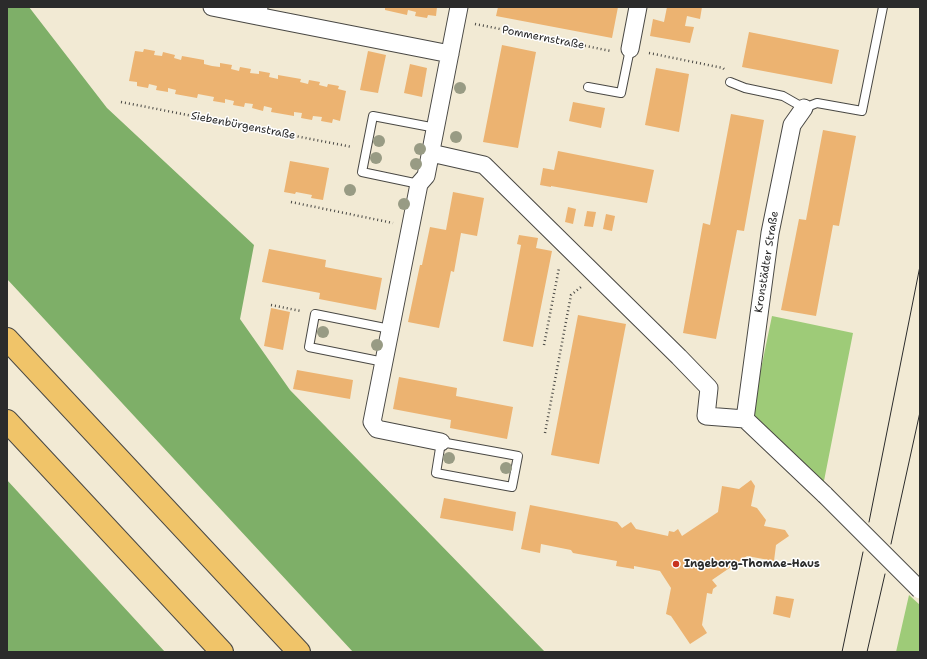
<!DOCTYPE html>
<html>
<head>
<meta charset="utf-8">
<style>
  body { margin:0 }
  #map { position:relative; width:927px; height:659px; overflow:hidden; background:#f2ead4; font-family:"Shantell Sans",sans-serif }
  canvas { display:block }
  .frame { position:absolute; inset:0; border:8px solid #2b2b2b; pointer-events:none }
</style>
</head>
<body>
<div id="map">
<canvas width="927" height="659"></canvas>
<div class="frame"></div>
</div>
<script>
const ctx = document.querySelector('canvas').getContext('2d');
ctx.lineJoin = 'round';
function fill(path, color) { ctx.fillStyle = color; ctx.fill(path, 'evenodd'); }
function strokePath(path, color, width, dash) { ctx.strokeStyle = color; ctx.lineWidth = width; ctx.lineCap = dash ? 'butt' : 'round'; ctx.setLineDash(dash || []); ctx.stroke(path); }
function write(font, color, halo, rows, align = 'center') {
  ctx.font = font + ' "Shantell Sans",sans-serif'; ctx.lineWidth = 3; ctx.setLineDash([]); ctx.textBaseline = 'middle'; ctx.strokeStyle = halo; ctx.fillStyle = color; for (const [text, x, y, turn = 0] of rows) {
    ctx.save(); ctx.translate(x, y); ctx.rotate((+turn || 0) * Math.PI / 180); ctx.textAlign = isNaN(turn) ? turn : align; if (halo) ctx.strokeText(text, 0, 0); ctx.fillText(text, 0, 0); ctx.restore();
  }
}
fill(new Path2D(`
  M 772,316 L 853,333 L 823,486 L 751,417 Z
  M 909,595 L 920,605 L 920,652 L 896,652 Z`), '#9ecb78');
fill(new Path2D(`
  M 7,7 L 29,7 L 107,108 L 254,245 L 240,319 L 290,390 L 545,652 L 353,652 L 7,279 Z
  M 7,480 L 165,652 L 7,652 Z`), '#7eaf68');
fill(new Path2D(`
  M 385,7 L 437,7 L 436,16 L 428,15 L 427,18 L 415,16 L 416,12 L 408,10 L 407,15 L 385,10 Z
  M 498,7 L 618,7 L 612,38 L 496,16 Z
  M 667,7 L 702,7 L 700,19 L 687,16 L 685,26 L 694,27 L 690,43 L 650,36 L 653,19 L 664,22 Z
  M 749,32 L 839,50 L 832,84 L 742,67 Z
  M 502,45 L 536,52 L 518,148 L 483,142 Z
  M 144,49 L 155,51 L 154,55 L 162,56 L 163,52 L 175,55 L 174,58 L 181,60 L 182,56 L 204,60 L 204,64 L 212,66 L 220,67 L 220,63 L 232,65 L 231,69 L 239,71 L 240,67 L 251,69 L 250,73 L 259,74 L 259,71 L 270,73 L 269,77 L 278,79 L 278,75 L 301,79 L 300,82 L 308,84 L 309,80 L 320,82 L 319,85 L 327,87 L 328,84 L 339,86 L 338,89 L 346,91 L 340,121 L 333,119 L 332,123 L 321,121 L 322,117 L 313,116 L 312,120 L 301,118 L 302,113 L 294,112 L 294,116 L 271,112 L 272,108 L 264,106 L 263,111 L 252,108 L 253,104 L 245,103 L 244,107 L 233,105 L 234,101 L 225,99 L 225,103 L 213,101 L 214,97 L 198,94 L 197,98 L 175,94 L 176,90 L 168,88 L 168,92 L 156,90 L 157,86 L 149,84 L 148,88 L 137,86 L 137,82 L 129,81 L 135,51 L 143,52 Z
  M 368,51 L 386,55 L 378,93 L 360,90 Z
  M 410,64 L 427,68 L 422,97 L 404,93 Z
  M 656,68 L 689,74 L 679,132 L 645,125 Z
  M 573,102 L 605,108 L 601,128 L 569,121 Z
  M 731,114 L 764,120 L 744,231 L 737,230 L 716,339 L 683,333 L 703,223 L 710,225 Z
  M 823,130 L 856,136 L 839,226 L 833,225 L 816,316 L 781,310 L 799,219 L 806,220 Z
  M 558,151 L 654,170 L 647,203 L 551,186 L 551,187 L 540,185 L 543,168 L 554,170 Z
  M 290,161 L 329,168 L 323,200 L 311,198 L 312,195 L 296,192 L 295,194 L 284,192 Z
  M 453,192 L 484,198 L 477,236 L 461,233 L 454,272 L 451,271 L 439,328 L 408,322 L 420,265 L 422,265 L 430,227 L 446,230 Z
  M 568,207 L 576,209 L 573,224 L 565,222 Z
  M 587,211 L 596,212 L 593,227 L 584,226 Z
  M 606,214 L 615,216 L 612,231 L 603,229 Z
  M 519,235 L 538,238 L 536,248 L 552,251 L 533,347 L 503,341 L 521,245 L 517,244 Z
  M 269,249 L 326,260 L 325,267 L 382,278 L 376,310 L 319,299 L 320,293 L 262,282 Z
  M 271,308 L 290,312 L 283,350 L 264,346 Z
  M 578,315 L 626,324 L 599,464 L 551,455 Z
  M 297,370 L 353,380 L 350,399 L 293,389 Z
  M 399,377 L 457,388 L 456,396 L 513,407 L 507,439 L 450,428 L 451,420 L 393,409 Z
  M 751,480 L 755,486 L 751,506 L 757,508 L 766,520 L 764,526 L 785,530 L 789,536 L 776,545 L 774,561 L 747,556 L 712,580 L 717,586 L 713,589 L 712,594 L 707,593 L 702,625 L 707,633 L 690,644 L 671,616 L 666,614 L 671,588 L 660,571 L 634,566 L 634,569 L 616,566 L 617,561 L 573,553 L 571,550 L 541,544 L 540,553 L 521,549 L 530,505 L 617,522 L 622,528 L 631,522 L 636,529 L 668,536 L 669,531 L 674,532 L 678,529 L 682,536 L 718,512 L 722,486 L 739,489 Z
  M 444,498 L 516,512 L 513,531 L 440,518 Z
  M 776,596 L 794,599 L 790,618 L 773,614 Z`), '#ecb371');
const lane = new Path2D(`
  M 730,82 L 745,88 L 783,96 L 804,108 L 817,103 L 862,111 L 883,7
  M 588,87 L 621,93 L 630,49
  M 419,184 L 362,172 L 373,116 L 436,128
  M 384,362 L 309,347 L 315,314 L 390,329
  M 441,442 L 518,456 L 512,487 L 436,473 Z`);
const street = new Path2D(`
  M 212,7 L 257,16
  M 259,7 L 257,16 L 450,54
  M 630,49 L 638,7
  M 431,153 L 484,165 L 679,357 L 709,388 L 706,416 L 745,419 L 825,495
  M 745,419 L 770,233 L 792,125 L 804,108
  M 441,442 L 377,429 L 372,422 L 419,184 L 426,176 L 459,7`);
const highway = new Path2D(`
  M 7,339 L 299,652
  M 7,421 L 222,652`);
strokePath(lane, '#494844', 10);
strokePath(street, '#494844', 19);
strokePath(highway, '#494844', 24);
strokePath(new Path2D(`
  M 475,24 L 611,51
  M 649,53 L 723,68 L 724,69
  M 121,102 L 352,147
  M 291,202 L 393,223
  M 271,305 L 301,311
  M 544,345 L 559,268
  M 545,433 L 571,295 L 581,287`), '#494844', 2.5, [1, 3]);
strokePath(lane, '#fff', 8);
strokePath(street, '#fff', 17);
strokePath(highway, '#f0c469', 22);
strokePath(new Path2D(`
  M 869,522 L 920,266
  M 891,544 L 920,412
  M 842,652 L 863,552
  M 867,652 L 885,574`), '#2b2b2b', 1);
const streetBridge = new Path2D(`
  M 825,495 L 920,590`);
strokePath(streetBridge, '#494844', 19, []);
strokePath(streetBridge, '#fff', 17);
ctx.fillStyle = '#989b84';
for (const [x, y] of [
  [460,88],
  [456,137],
  [379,141],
  [420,149],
  [376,158],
  [416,164],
  [350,190],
  [404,204],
  [323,332],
  [377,345],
  [449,458],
  [506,468]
]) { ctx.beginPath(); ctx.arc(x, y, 6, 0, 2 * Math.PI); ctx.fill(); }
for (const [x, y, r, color] of [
  [676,564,4,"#c8321e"]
]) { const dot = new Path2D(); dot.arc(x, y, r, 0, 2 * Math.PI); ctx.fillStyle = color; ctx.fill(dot); strokePath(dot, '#fff', 1.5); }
write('11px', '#2b2b2b', '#fff', [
  ["Pommernstraße",543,38,11],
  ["Siebenbürgenstraße",243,126,11],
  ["Kronstädter Straße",767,262,-81]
]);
write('bold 11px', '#2b2b2b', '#fff', [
  ["Ingeborg-Thomae-Haus",684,564]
], 'left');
</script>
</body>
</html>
